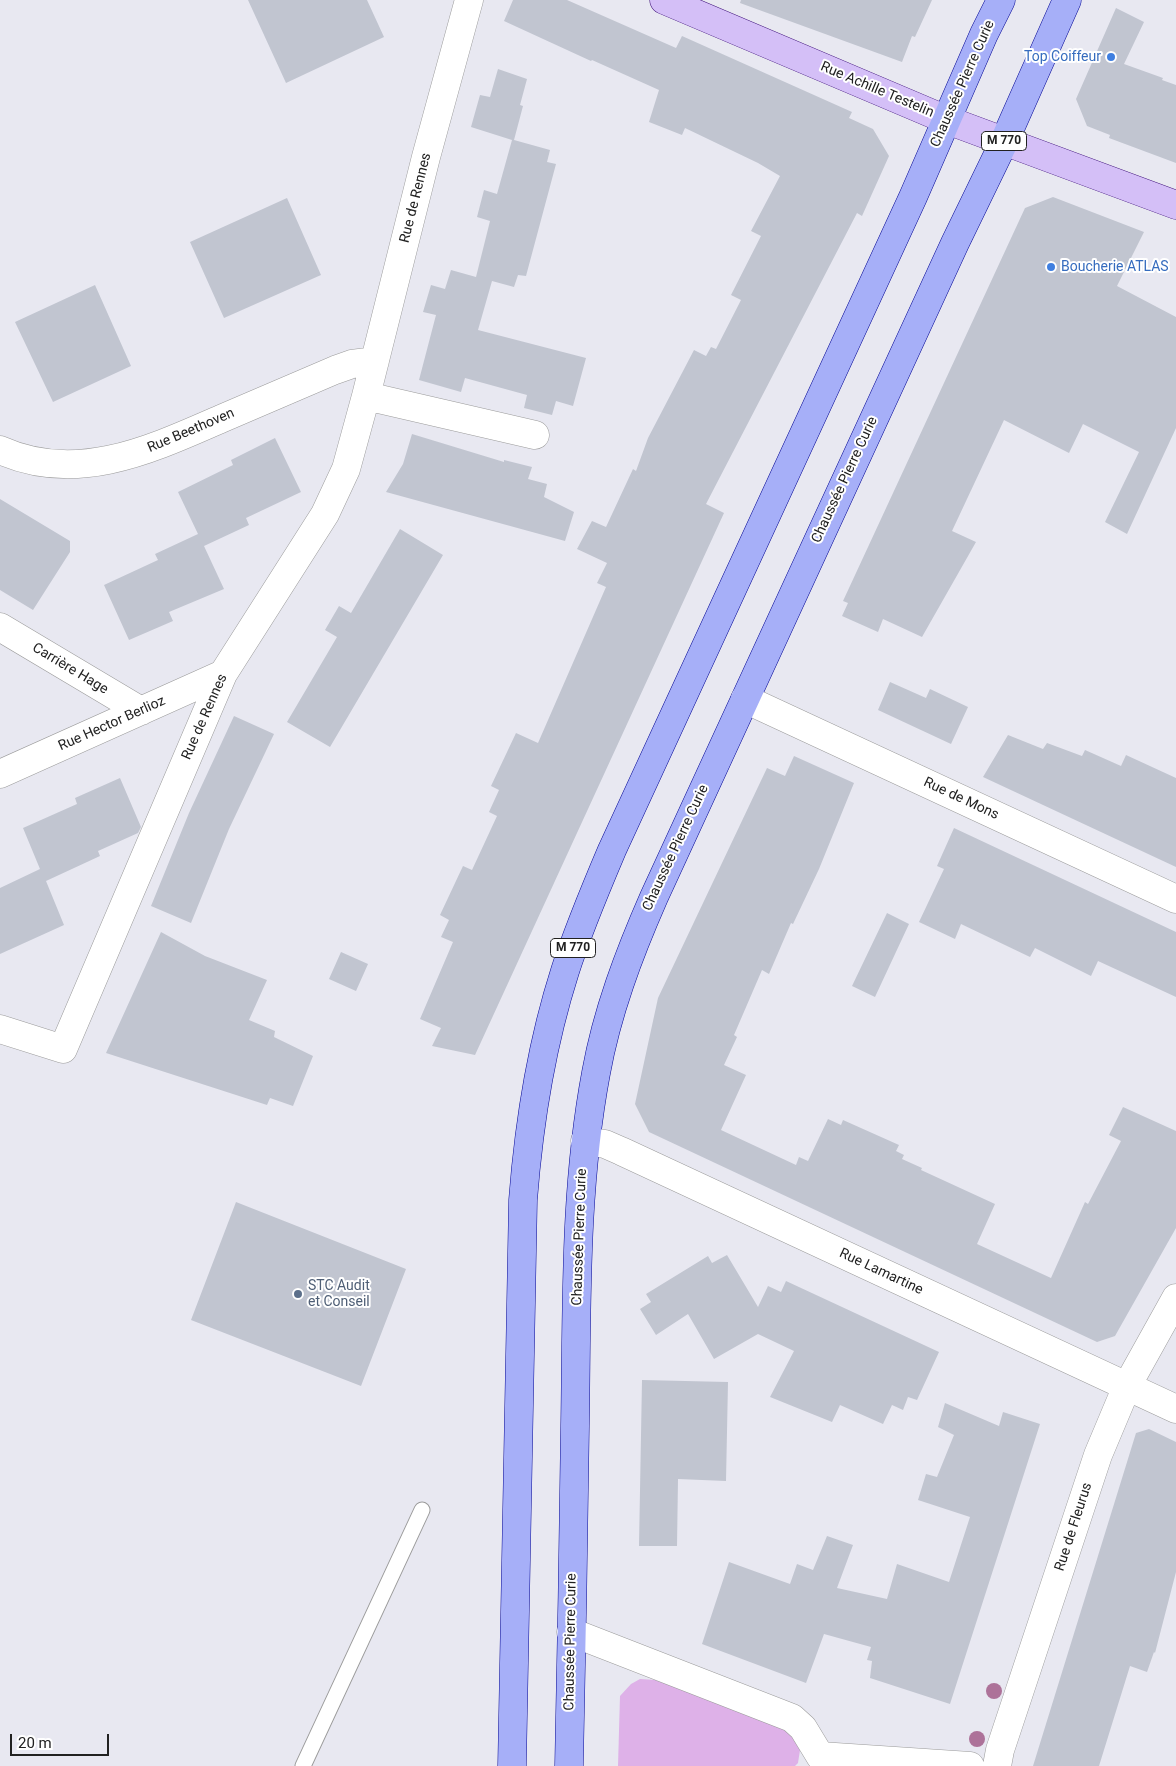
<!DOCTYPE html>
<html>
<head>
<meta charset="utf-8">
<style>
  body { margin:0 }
  #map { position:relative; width:1176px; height:1766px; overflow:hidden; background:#e8e8f1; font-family:Roboto,sans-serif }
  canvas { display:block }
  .scale { position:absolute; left:10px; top:1734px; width:99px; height:22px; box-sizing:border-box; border:2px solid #212121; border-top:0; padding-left:6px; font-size:15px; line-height:18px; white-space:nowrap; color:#212121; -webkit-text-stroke:4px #fff; paint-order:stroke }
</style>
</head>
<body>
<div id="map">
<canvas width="1176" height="1766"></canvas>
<div class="scale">20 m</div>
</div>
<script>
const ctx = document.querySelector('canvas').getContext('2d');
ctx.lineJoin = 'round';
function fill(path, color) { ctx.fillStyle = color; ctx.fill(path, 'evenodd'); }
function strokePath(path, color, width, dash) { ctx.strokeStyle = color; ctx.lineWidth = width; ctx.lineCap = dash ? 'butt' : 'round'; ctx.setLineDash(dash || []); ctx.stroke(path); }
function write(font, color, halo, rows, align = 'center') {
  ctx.font = font + ' Roboto,sans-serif'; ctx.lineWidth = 4; ctx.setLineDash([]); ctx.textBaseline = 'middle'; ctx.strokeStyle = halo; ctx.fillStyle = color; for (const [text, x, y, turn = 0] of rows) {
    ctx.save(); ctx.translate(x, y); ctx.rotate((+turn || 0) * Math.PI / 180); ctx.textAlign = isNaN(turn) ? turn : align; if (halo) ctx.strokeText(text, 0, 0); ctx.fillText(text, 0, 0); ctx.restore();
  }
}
fill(new Path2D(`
  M 640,1679 L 656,1680 L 788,1729 L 800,1750 L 798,1763 L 795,1766 L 618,1766 L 620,1696 L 631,1684 Z`), '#deb1e8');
fill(new Path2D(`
  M 248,0 L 367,0 L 384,37 L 286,83 Z
  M 513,0 L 567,0 L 676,48 L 682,36 L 852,112 L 849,118 L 873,129 L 889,156 L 862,216 L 857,213 L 706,504 L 724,513 L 475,1055 L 432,1046 L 441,1028 L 420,1019 L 453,942 L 441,937 L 449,920 L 440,915 L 463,866 L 472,870 L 497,816 L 489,812 L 499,790 L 491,786 L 516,733 L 538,743 L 606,587 L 597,583 L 607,563 L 577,549 L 592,521 L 606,527 L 633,469 L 636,471 L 648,438 L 694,350 L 706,356 L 711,347 L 716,349 L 741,300 L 731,295 L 761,236 L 751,231 L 780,176 L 758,163 L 685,128 L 682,135 L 649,122 L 659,90 L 592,60 L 591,61 L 504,21 Z
  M 741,0 L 932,0 L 915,37 L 912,36 L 902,62 L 740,3 Z
  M 1116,8 L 1144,22 L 1124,64 L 1163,78 L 1162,80 L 1176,85 L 1176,163 L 1109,138 L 1110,135 L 1087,126 L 1076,99 Z
  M 498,69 L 527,79 L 520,105 L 523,106 L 514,140 L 550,150 L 547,162 L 556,164 L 526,276 L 518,275 L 514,287 L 492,281 L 478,330 L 586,358 L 573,406 L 556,401 L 552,415 L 524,408 L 527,395 L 465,378 L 461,392 L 419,380 L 436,315 L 423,312 L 431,285 L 445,289 L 451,270 L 476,277 L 490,221 L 477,217 L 484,190 L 497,194 L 512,140 L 471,127 L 480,95 L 490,97 Z
  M 1053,197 L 1144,232 L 1117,286 L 1176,317 L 1176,428 L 1127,534 L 1105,522 L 1139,452 L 1083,424 L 1069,453 L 1004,420 L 952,531 L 976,542 L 922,637 L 883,619 L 878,632 L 842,616 L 848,603 L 843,601 L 1025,208 Z
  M 287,198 L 321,275 L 224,318 L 190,242 Z
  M 95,285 L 131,366 L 53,402 L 15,322 Z
  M 412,434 L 504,462 L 504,460 L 532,467 L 528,479 L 547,484 L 544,497 L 574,512 L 565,541 L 386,492 L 403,464 Z
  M 275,438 L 301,492 L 246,518 L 249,525 L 204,546 L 224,589 L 169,612 L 173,621 L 129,640 L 104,585 L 158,560 L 155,554 L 198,534 L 178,492 L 233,465 L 231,460 Z
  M 0,499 L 70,541 L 70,552 L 33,610 L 0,590 Z
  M 400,529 L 443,555 L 330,747 L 287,722 L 337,637 L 325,630 L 339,606 L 351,613 Z
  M 890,682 L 926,698 L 930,689 L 968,707 L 951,744 L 878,710 Z
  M 234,716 L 274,734 L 229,829 L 191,923 L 151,906 L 189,813 Z
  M 1008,735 L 1043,749 L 1047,743 L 1082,756 L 1085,750 L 1121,766 L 1126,755 L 1176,778 L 1176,867 L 983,777 Z
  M 794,756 L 854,783 L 819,869 L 793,924 L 791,923 L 769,974 L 762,970 L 734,1035 L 737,1037 L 724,1065 L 746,1075 L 721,1130 L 796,1165 L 799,1157 L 808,1161 L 828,1119 L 841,1125 L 843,1120 L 899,1145 L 896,1151 L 904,1155 L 902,1159 L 922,1168 L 921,1170 L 995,1204 L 977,1244 L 1051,1278 L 1085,1202 L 1088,1204 L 1121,1141 L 1109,1135 L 1123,1107 L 1176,1131 L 1176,1228 L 1115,1336 L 1097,1342 L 649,1132 L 635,1104 L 658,998 L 767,768 L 785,776 Z
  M 120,778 L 141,827 L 138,833 L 98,851 L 100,856 L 46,881 L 64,925 L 0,954 L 0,888 L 40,869 L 23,828 L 77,804 L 75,798 Z
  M 954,828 L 1176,932 L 1176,997 L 1098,961 L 1091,976 L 1035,948 L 1030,957 L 961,924 L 955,939 L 919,922 L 944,869 L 937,866 Z
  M 887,913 L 909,924 L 875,997 L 852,986 Z
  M 161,932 L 205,956 L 267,980 L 249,1020 L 275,1031 L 274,1037 L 313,1056 L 293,1106 L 270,1098 L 267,1105 L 106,1053 Z
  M 341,952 L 368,964 L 356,991 L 329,979 Z
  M 236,1202 L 406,1269 L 361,1386 L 191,1320 Z
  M 727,1255 L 758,1307 L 768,1286 L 781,1292 L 786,1281 L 939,1352 L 917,1400 L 908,1397 L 903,1410 L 892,1405 L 883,1424 L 840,1405 L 832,1422 L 770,1397 L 794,1351 L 758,1334 L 714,1359 L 688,1314 L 656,1335 L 640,1309 L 651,1302 L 646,1294 L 708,1256 L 712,1263 Z
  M 642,1380 L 728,1382 L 726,1481 L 678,1479 L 677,1546 L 639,1546 Z
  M 945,1403 L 999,1426 L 1003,1412 L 1040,1424 L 950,1704 L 870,1678 L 872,1661 L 867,1660 L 871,1647 L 824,1634 L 806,1683 L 702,1644 L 729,1562 L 790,1584 L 797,1564 L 813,1570 L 827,1536 L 853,1545 L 837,1588 L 887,1599 L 897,1564 L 949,1582 L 970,1517 L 918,1500 L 926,1474 L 937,1477 L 954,1435 L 938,1427 Z
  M 1149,1429 L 1176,1442 L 1176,1572 L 1155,1653 L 1154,1652 L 1147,1672 L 1130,1666 L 1099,1766 L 1033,1766 L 1136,1433 Z`), '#c1c5d0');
const lane = new Path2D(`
  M 303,1766 L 422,1510`);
const street = new Path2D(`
  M 366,396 L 535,435
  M 0,450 C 77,485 152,449 223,418 C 261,402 298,386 335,370 L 352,364 L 375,361
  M 0,627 L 141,711
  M 745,699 L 1176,899
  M 0,774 L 223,674
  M 0,1029 L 63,1049 L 223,674 L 325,514 L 346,469 L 366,396 L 426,157 L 469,0
  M 585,1141 L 605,1144 L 621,1151 L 1176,1409
  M 571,1632 L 792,1718 L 803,1728 L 820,1756
  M 820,1756 L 970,1766
  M 997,1766 L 1000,1750 L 1098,1455 L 1127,1386 L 1176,1298`);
const secondary = new Path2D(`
  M 664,0 L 947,120 L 1176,205`);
const primary = new Path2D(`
  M 512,1766 L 523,1200 C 529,1122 541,1046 565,971 C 578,930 595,890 612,850 L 913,197 L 984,34 L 1001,0
  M 569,1766 C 571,1653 574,1539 575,1426 C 577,1307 574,1190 596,1073 C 607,1012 629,954 654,897 L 955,243 L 1004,142 L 1067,0`);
strokePath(lane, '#9b9b9b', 17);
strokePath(street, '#9b9b9b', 29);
strokePath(secondary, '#380a75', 29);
strokePath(primary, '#070996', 29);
strokePath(lane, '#fff', 15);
strokePath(street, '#fff', 28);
strokePath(secondary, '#d4bff7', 28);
strokePath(primary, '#a6aff8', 28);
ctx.fillStyle = '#ad7299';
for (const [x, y] of [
  [994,1691],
  [977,1739]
]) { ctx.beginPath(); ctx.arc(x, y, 8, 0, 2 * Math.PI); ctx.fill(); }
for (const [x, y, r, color] of [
  [1111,57,5,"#3f7fe0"],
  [1051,267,5,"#3f7fe0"],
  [298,1294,5,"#5c6f8a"]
]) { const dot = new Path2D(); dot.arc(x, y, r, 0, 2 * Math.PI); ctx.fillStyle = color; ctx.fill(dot); strokePath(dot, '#fff', 2); }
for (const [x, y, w] of [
  [1004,141,45],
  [573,948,45]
]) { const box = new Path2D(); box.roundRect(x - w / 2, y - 9.5, w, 19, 4); ctx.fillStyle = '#fff'; ctx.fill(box); strokePath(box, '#212121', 1); }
write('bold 12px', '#212121', null, [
  ["M 770",1004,141],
  ["M 770",573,948]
]);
write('14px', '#366cbe', '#fff', [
  ["Top Coiffeur",1101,57],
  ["Boucherie ATLAS",1061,267,"left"]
], 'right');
write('14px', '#212121', '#fff', [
  ["Chaussée Pierre Curie",963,84,-66],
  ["Rue Achille Testelin",877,90,23],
  ["Rue de Rennes",416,198,-76],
  ["Rue Beethoven",191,431,-23],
  ["Chaussée Pierre Curie",845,480,-65],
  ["Carrière Hage",70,669,31],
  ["Rue de Rennes",205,717,-66],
  ["Rue Hector Berlioz",112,724,-24],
  ["Rue de Mons",961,799,25],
  ["Chaussée Pierre Curie",676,848,-65],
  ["Chaussée Pierre Curie",580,1237,-88],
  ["Rue Lamartine",881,1272,25],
  ["Rue de Fleurus",1074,1527,-72],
  ["Chaussée Pierre Curie",571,1642,-89]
]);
write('14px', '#4e5e75', '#fff', [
  ["STC Audit",308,1286],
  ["et Conseil",308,1302]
], 'left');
</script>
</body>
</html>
